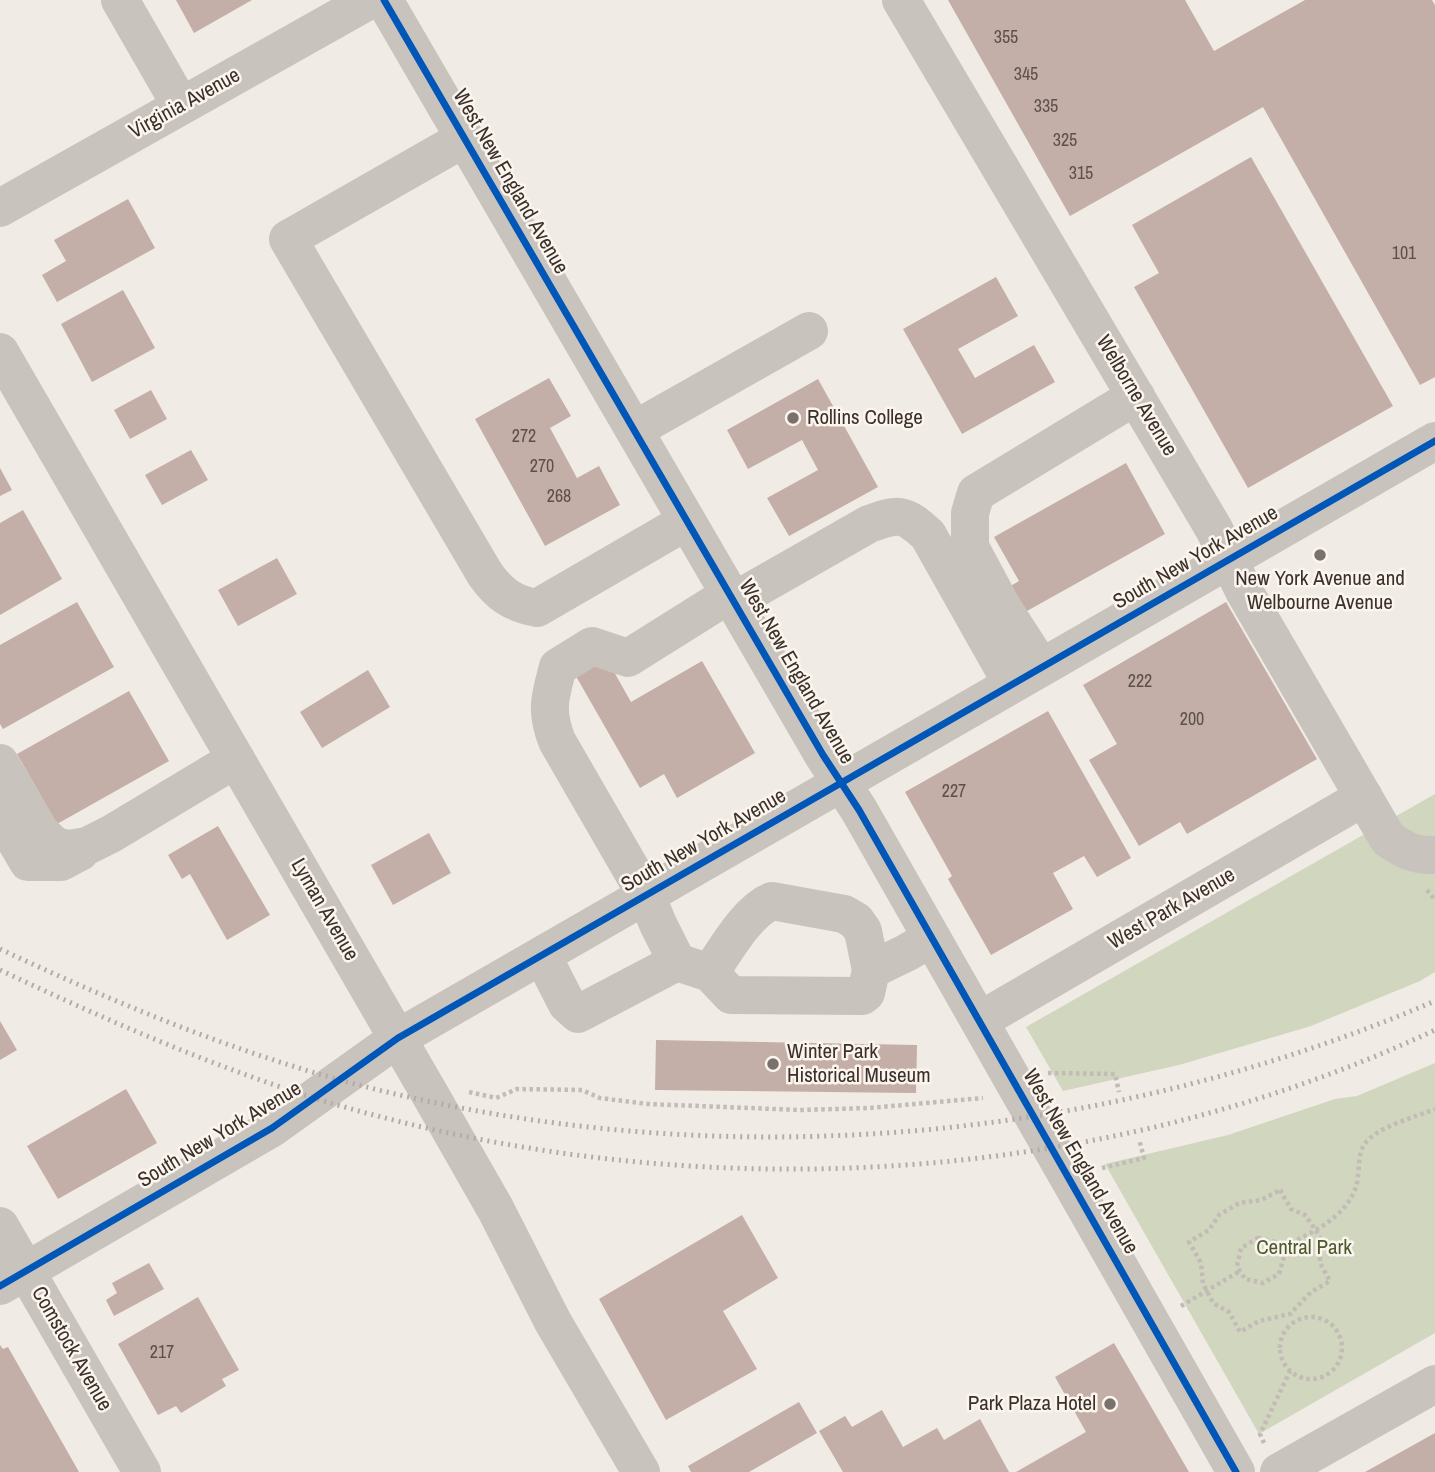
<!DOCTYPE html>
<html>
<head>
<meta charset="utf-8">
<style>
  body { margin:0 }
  canvas { display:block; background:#f0ebe5 }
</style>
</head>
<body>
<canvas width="1435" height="1472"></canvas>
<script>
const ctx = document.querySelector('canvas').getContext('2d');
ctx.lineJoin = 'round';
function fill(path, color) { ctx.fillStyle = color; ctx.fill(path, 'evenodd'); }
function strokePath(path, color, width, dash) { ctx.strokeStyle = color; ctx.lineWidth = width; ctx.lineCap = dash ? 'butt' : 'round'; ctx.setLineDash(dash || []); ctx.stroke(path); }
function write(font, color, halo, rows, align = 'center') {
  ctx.font = font + ' "Archivo Narrow",sans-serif'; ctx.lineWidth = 5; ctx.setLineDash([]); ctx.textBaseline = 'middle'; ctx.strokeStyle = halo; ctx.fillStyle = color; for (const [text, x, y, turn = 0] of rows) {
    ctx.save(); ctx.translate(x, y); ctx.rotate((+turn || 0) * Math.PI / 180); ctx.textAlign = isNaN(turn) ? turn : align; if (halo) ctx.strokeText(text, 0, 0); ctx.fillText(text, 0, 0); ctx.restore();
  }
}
fill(new Path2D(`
  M 1435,794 L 1435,972 L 1420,981 L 1311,1026 L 1179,1065 L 1063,1091 L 1026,1027 Z
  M 1435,1063 L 1435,1333 L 1259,1434 L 1105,1164 L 1228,1135 L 1335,1099 L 1357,1096 Z`), '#d1d6bf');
fill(new Path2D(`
  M 176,0 L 252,0 L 194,33 Z
  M 948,0 L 1185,0 L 1214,51 L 1305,0 L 1432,0 L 1435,5 L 1435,377 L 1420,385 L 1263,107 L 1070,216 Z
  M 1251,157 L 1393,406 L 1248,488 L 1134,287 L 1159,273 L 1132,225 Z
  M 128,199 L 155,248 L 57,302 L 42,275 L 66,261 L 54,240 Z
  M 996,277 L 1018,316 L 958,349 L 975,378 L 1034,345 L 1055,382 L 962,434 L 903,329 Z
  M 123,290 L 155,348 L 92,382 L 61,324 Z
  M 549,378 L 571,416 L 550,428 L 577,478 L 599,466 L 620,505 L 545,546 L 475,419 Z
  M 818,379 L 878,487 L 789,536 L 767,498 L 818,470 L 802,440 L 748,469 L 727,430 Z
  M 151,390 L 167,419 L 130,439 L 114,410 Z
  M 191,450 L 208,480 L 162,505 L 145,475 Z
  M 1126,463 L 1165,534 L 1018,616 L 1004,590 L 1019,581 L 994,537 Z
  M 0,468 L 12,490 L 0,496 Z
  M 23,510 L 62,579 L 0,615 L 0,523 Z
  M 277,558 L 297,594 L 238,626 L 218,590 Z
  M 77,602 L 114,667 L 3,729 L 0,724 L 0,645 Z
  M 1226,602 L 1317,759 L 1187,834 L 1180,822 L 1139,846 L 1089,760 L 1117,744 L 1083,685 Z
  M 604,654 L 631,702 L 702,661 L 755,753 L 677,798 L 664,774 L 640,788 L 573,671 Z
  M 368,670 L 390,707 L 322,748 L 300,712 Z
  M 129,691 L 169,761 L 57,824 L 17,754 Z
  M 1048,711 L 1131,858 L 1097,877 L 1084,856 L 1053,873 L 1073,909 L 991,955 L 948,879 L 952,876 L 905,792 Z
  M 218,826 L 270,915 L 227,940 L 190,874 L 182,879 L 168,855 Z
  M 429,833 L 451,873 L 393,905 L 371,865 Z
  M 0,1021 L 17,1050 L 0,1060 Z
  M 656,1040 L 917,1045 L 916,1093 L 655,1090 Z
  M 126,1089 L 157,1143 L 58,1199 L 27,1146 Z
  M 742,1215 L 778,1278 L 723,1311 L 757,1369 L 666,1420 L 599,1299 Z
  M 149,1263 L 164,1289 L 114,1316 L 106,1300 L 117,1293 L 112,1283 Z
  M 198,1297 L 239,1370 L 222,1379 L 226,1386 L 181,1413 L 176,1406 L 158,1415 L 118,1344 Z
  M 1114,1343 L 1189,1472 L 1016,1472 L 1086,1432 L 1055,1377 Z
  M 0,1345 L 3,1349 L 8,1347 L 79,1472 L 0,1472 Z
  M 799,1402 L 817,1433 L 749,1472 L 691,1472 L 688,1466 Z
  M 882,1410 L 903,1447 L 937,1428 L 944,1440 L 980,1419 L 1009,1472 L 843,1472 L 819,1431 L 845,1416 L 852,1427 Z
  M 1435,1433 L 1435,1472 L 1365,1472 Z`), '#c3afa7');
strokePath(new Path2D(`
  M 1427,890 L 1435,900
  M 1048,1073 L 1115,1074 L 1119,1092
  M 469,1092 L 496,1098 L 517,1089 L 582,1090 L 600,1098 L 648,1104 L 800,1110 L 869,1108 L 983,1098
  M 1102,1168 L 1144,1158 L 1139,1139
  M 1280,1190 L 1291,1209 L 1305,1215 L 1315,1229 L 1320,1238 L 1320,1263 L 1330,1281 L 1311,1292 L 1290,1314 L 1259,1321 L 1240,1332 L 1229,1312 L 1213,1303 L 1207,1291 L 1203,1284 L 1201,1263 L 1189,1242 L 1209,1230 L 1219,1215 L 1239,1203 L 1261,1200 Z
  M 1258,1238 L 1275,1242 L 1284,1257 L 1279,1274 L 1263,1283 L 1245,1279 L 1237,1266 L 1241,1248 Z
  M 1279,1250 C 1308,1233 1344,1221 1356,1187 C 1360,1174 1357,1156 1364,1145 C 1375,1127 1416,1117 1435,1109
  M 1181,1306 L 1240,1271
  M1280 1348a31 31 0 1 1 62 0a31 31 0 1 1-62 0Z
  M 1264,1443 L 1260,1434 L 1290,1371`), '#c2bbb6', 4.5, [3.5, 3.5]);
strokePath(new Path2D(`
  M 120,0 L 181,106
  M 384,0 L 823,755 L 859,810 L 1236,1472
  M 901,0 L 1214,529 L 1244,591 L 1388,839 C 1404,850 1415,856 1435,855
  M 465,138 L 288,239 L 485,574 C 499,594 513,604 537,608 L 687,521
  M 0,208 L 370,0
  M 0,352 L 435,1103 L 496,1210 L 553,1322 L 641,1472
  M 634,430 L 809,331
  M 734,601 L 869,524 C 899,513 904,513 928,535 L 1012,684
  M 1041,667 L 1001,605 L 970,547 L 970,513 L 976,493 L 1136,396
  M 0,763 L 41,833 L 55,846 L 69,849 L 87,846 L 111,834 L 236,759
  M 0,814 L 28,862 L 61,862 L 80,852
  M 542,955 L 567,1004 L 578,1014 L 677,962 L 658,924 L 646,895 L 557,741 C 545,710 550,697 558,667 L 592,646 L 628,658 L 730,594
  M 677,962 L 710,973 L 731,995 L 862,996 L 866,993 L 871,970 L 863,931 L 856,921 L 844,914 L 772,901 C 747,911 725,951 710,973
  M 871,970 L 906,953 L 932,938
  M 979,1021 L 1364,797
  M 0,1226 L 142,1472
  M 0,1286 L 272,1128 L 398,1038 L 1435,441
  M 1279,1472 L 1435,1384`), '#c9c3be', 38);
strokePath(new Path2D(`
  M 0,949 C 126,1008 255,1061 391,1093 C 738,1175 1108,1141 1435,1001
  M 0,970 C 102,1018 204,1063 311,1097 C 676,1210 1088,1192 1435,1030`), '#b1aca8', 5, [2, 5]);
strokePath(new Path2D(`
  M 384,0 L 823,755 L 859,810 L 1236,1472
  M 0,1286 L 272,1128 L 398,1038 L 1435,441`), '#0057b8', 7);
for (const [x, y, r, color] of [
  [793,418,7,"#7a716c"],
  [1320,555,7,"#7a716c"],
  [773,1064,7,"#7a716c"],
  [1110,1404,7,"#7a716c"]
]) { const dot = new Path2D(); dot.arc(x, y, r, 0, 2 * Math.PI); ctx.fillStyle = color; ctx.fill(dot); strokePath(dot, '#fbf5ee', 2.5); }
write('18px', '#5d504a', null, [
  ["355",1006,38],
  ["345",1026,75],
  ["335",1046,107],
  ["325",1065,141],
  ["315",1081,174],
  ["101",1404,254],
  ["272",524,437],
  ["270",542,467],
  ["268",559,497],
  ["222",1140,682],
  ["200",1192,720],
  ["227",954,792],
  ["217",162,1353]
]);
write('21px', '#3b302b', '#fbf5ee', [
  ["Virginia Avenue",185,104,-29],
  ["West New England Avenue",510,182,60],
  ["Welborne Avenue",1136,396,59],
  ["South New York Avenue",1196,558,-30],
  ["West New England Avenue",796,672,60],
  ["South New York Avenue",704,841,-30],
  ["West Park Avenue",1172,909,-30],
  ["Lyman Avenue",324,910,60],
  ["South New York Avenue",220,1135,-31],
  ["West New England Avenue",1080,1162,60],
  ["Comstock Avenue",71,1349,60]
]);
write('21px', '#3b302b', '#fbf5ee', [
  ["Rollins College",807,418],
  ["New York Avenue and",1320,579,"center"],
  ["Welbourne Avenue",1320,603,"center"],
  ["Winter Park",787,1052],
  ["Historical Museum",787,1076],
  ["Park Plaza Hotel",1096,1404,"right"]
], 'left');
write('21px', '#4a5a2e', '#fbf5ee', [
  ["Central Park",1304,1248]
]);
</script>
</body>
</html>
